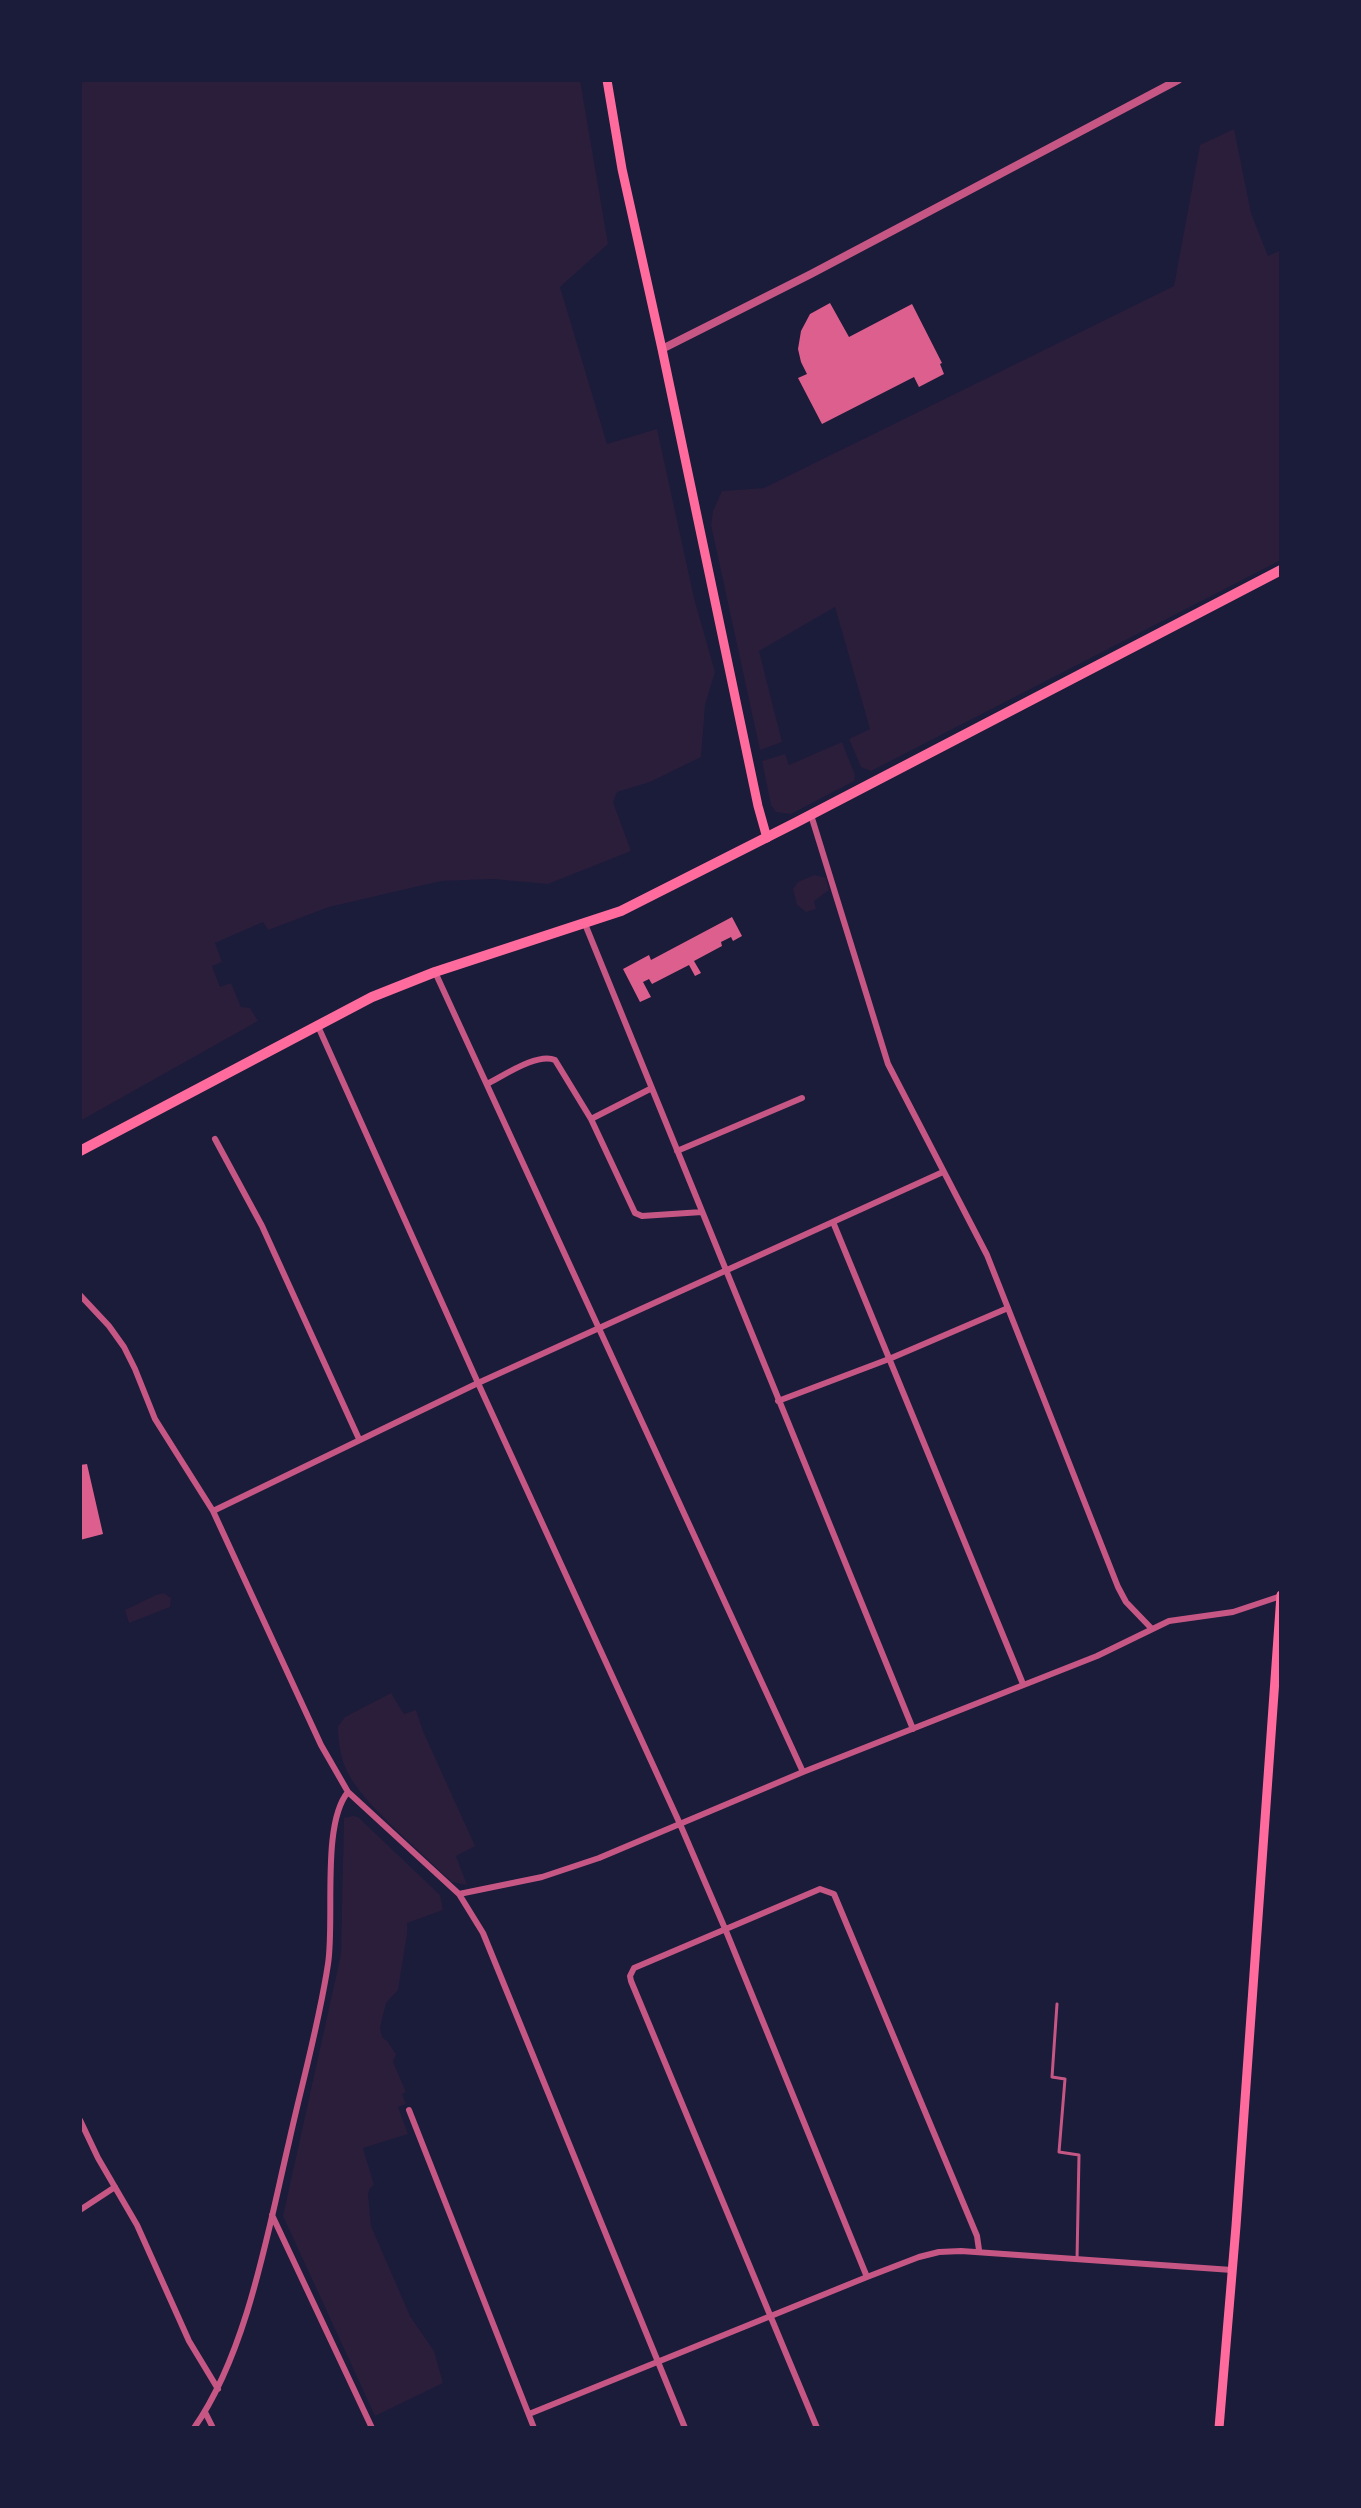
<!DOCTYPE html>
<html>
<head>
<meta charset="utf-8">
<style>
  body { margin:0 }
  #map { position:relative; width:1361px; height:2508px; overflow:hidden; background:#1b1b3a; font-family:Roboto,sans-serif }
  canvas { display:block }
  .frame { position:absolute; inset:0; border:82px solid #1b1b3a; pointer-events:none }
</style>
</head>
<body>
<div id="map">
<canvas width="1361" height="2508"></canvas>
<div class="frame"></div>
</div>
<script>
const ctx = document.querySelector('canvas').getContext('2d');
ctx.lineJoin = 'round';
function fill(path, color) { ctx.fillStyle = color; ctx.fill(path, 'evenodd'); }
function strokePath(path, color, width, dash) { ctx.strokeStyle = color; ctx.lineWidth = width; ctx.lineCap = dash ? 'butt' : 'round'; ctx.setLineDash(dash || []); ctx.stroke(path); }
fill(new Path2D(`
  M 80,80 L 580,80 L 608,244 L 560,287 L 607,444 L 657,429 L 694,598 L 715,672 L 705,705 L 701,757 L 650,782 L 617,792 L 613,802 L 631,851 L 548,884 L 493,879 L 441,881 L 329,907 L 268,930 L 263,922 L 215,943 L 222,962 L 212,966 L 220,987 L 231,983 L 241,1007 L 250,1008 L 258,1021 L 80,1121 Z
  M 1234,129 L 1251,213 L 1268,256 L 1281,250 L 1281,560 L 871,771 L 861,767 L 849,739 L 870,729 L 835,607 L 759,651 L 782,742 L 760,750 L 711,525 L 713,511 L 722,491 L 764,488 L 1174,286 L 1200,145 Z
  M 842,742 L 855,775 L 854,781 L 791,814 L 776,812 L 771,805 L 762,761 L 785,754 L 789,765 Z
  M 814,875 L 826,878 L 829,890 L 814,901 L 816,909 L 806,912 L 797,905 L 793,889 L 798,882 Z
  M 164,1593 L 171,1598 L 170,1607 L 129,1623 L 125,1610 L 156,1595 Z
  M 391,1693 L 404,1714 L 416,1710 L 423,1731 L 475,1846 L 456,1856 L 467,1885 L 452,1882 L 441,1872 C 416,1847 358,1799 346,1769 C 340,1756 338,1740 338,1726 L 345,1717 Z
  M 353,1816 L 358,1817 L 440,1895 L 443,1910 L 407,1923 L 407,1934 L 398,1990 L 386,2003 L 380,2028 L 382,2037 L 387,2041 L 396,2054 L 393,2062 L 406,2092 L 402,2094 L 406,2104 L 398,2107 L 408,2134 L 363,2148 L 374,2185 L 370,2188 L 368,2194 L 371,2226 L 410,2316 L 434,2351 L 443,2383 L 375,2416 L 283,2216 L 341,1954 L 344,1818 Z`), '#2a1e3b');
fill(new Path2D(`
  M 830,303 L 849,337 L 912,304 L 942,363 L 940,364 L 944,374 L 919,387 L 914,377 L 822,424 L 798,378 L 807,374 L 801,362 L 798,349 L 801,331 L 810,314 Z
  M 732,917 L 742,936 L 733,941 L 731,937 L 721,942 L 722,946 L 694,961 L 701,973 L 695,976 L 689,965 L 652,984 L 649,979 L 643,982 L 651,997 L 640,1002 L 623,969 L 649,955 L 651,960 Z
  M 87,1464 L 103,1534 L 80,1540 L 80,1465 Z`), '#dd5f8e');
strokePath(new Path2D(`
  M 1057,2004 L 1052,2077 L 1065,2079 L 1059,2152 L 1079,2155 L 1077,2260`), '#c65784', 3);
strokePath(new Path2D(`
  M 811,815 L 888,1064 L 987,1255 L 1118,1587 L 1126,1602 L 1152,1629
  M 585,924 L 913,1729
  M 435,972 L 803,1772
  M 317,1024 L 478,1383 L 680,1824 L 726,1931 L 867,2277
  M 487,1084 C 503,1076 538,1052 555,1060 L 591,1119 L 652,1088
  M 591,1119 L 635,1213 L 642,1216 L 702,1212
  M 215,1139 L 262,1226 L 359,1439
  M 677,1151 L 802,1098
  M 833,1222 L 1023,1684
  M 80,1295 L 109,1326 L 124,1347 L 135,1369 L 155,1419 L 213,1511 L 321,1745 L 348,1792 L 459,1894 L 483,1933 L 685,2428
  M 778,1401 L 889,1359 L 1008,1308
  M 213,1511 L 478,1383 L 943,1172
  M 459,1894 L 542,1877 L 599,1858 L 803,1772 L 1097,1656 L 1169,1621 L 1233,1612 L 1281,1596
  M 409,2110 L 534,2428
  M 80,2120 L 98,2158 L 137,2225 L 189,2341 L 218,2389
  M 80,2210 L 115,2187
  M 272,2215 L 372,2428
  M 205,2412 L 213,2428
  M 529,2414 L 867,2277 L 919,2257 L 939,2252 L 961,2251 L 1232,2270
  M 194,2428 C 247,2353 268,2231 289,2142 C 302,2083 319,2024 328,1964 C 335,1920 321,1824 348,1792
  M 817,2428 L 631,1981 L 630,1976 L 634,1968 L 820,1889 L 834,1894 L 977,2236 L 979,2250`), '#c65784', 6);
strokePath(new Path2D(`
  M 662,349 L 811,274 L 1178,80`), '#c65784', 8);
strokePath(new Path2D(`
  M 607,80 L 622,169 L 662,349 L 758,806 L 767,838
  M 1219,2428 L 1236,2226 L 1281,1595`), '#ff6b9d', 9);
strokePath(new Path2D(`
  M 80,1151 L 372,997 L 435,972 L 621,911 L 795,823 L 1281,570`), '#ff6b9d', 10);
</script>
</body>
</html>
